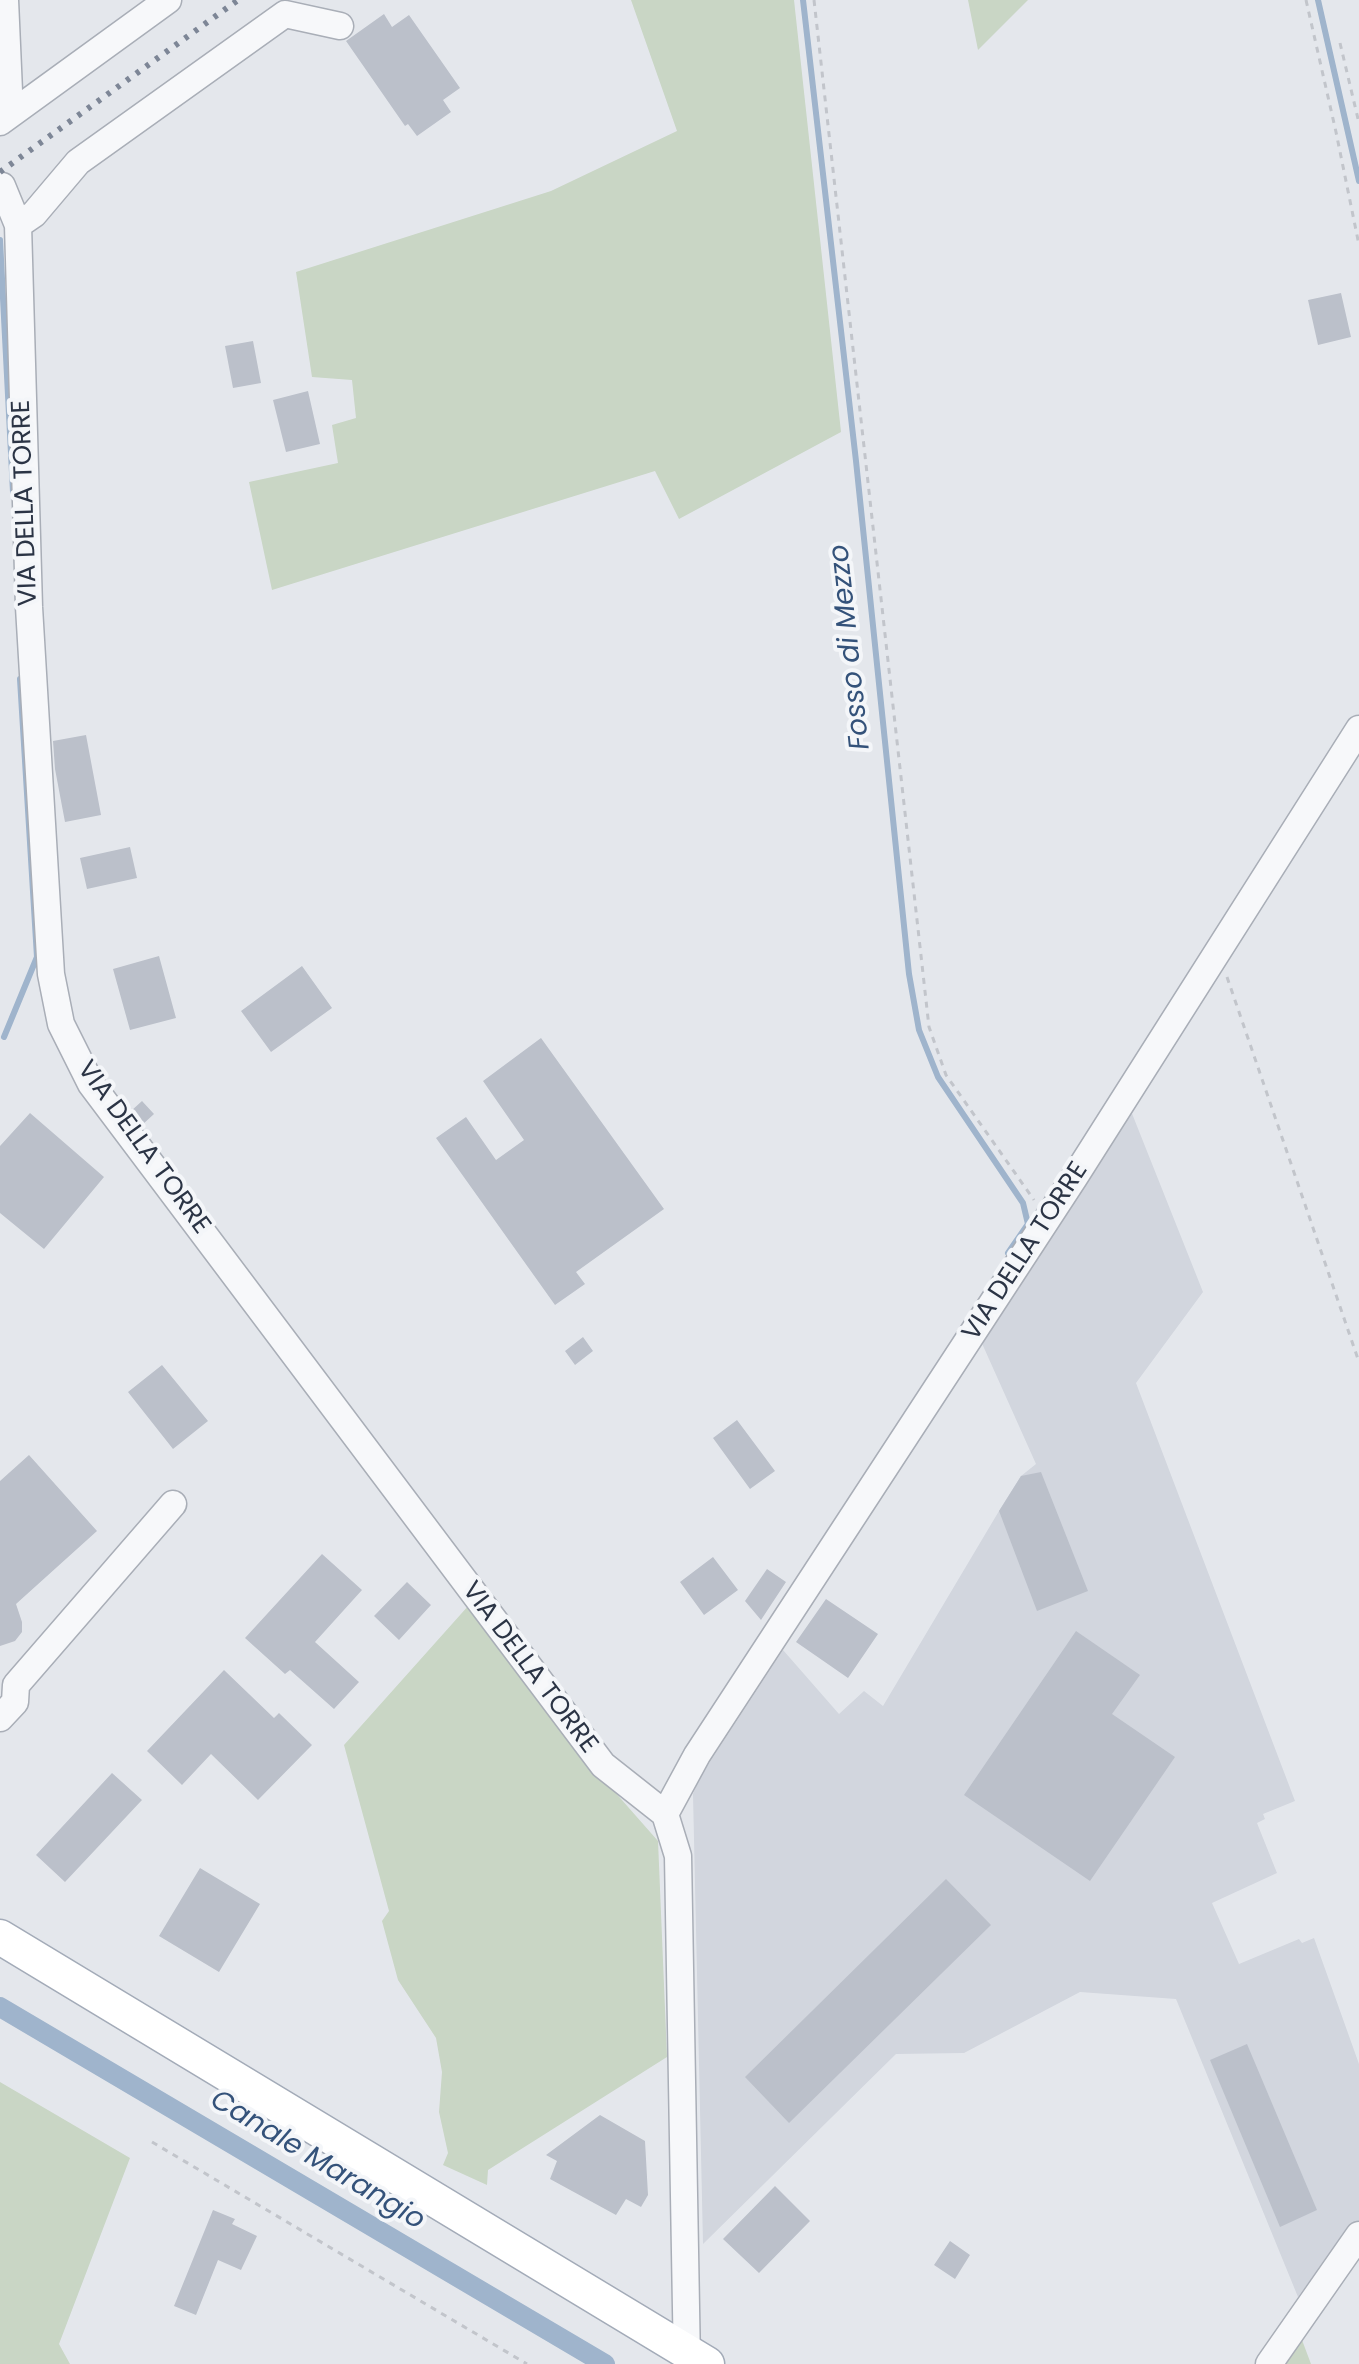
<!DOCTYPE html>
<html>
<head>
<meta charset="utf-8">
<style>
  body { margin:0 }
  canvas { display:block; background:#e4e7ec }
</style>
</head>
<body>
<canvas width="1359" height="2364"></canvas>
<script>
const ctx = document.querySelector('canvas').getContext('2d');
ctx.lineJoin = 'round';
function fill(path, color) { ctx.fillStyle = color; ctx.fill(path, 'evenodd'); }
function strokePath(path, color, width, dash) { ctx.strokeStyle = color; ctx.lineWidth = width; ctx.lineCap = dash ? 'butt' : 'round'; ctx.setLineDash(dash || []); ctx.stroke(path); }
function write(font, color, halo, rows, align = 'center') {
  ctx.font = font + ' Poppins,sans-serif'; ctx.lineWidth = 8; ctx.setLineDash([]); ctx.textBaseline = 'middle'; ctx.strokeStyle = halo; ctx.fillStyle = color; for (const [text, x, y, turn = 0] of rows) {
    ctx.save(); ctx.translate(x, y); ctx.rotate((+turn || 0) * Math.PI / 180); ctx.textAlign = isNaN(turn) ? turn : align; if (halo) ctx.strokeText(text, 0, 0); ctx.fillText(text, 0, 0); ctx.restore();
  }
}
fill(new Path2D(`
  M 1129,1106 L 1203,1292 L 1136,1383 L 1295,1801 L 1263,1814 L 1265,1819 L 1257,1823 L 1277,1873 L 1212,1903 L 1239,1964 L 1299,1939 L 1302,1943 L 1314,1938 L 1359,2064 L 1359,2220 L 1350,2233 L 1347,2229 L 1298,2297 L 1176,1999 L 1080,1992 L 964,2053 L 896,2054 L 703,2244 L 693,1794 L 700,1777 L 783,1650 L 839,1714 L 864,1691 L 883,1706 L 999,1511 L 1021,1476 L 1036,1464 L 980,1339 Z`), '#d2d6de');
fill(new Path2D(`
  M 631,0 L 794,0 L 841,432 L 679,519 L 655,471 L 272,590 L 249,482 L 338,463 L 332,425 L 356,418 L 352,380 L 312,377 L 296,272 L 551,191 L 677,131 Z
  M 968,0 L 1028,0 L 978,50 Z
  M 469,1605 L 614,1791 L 658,1841 L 667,2057 L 488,2170 L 487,2185 L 443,2165 L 448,2153 L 439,2112 L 442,2072 L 436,2038 L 398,1980 L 382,1921 L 389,1911 L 344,1745 Z
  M 0,2082 L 130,2158 L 59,2344 L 70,2364 L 0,2364 Z
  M 1302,2340 L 1311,2364 L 1286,2364 Z`), '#c9d6c5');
strokePath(new Path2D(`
  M 803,0 L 856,461 L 909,974 L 919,1030 L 938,1077 L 1023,1203 L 1028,1224 L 1008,1253
  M 1318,0 L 1359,181
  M 0,240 L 13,492
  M 4,1037 L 37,957 L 20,679`), '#9fb4cc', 6);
strokePath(new Path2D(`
  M 0,2007 L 605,2364`), '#9fb4cc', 20);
fill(new Path2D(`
  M 384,14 L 392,27 L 409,15 L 460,88 L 443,100 L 451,112 L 417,136 L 408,124 L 405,126 L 346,41 Z
  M 1341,293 L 1351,337 L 1318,345 L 1308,300 Z
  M 253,341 L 261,383 L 233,388 L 225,346 Z
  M 308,391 L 320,444 L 286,452 L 273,400 Z
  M 86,735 L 101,815 L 65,822 L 55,769 L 53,741 Z
  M 130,847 L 137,878 L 87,889 L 80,858 Z
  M 159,956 L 176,1018 L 130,1030 L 113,969 Z
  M 302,966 L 332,1008 L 271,1052 L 241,1011 Z
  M 541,1038 L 664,1209 L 576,1272 L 585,1284 L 555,1305 L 436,1138 L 466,1117 L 496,1160 L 524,1140 L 483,1081 Z
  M 142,1101 L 154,1114 L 142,1125 L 131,1111 Z
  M 30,1113 L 104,1177 L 44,1249 L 0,1213 L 0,1146 Z
  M 583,1337 L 593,1351 L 575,1365 L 565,1351 Z
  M 162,1365 L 208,1421 L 173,1449 L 128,1392 Z
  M 737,1420 L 775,1471 L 750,1489 L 713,1438 Z
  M 29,1455 L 97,1531 L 16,1604 L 22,1622 L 22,1632 L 15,1641 L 0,1646 L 0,1481 Z
  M 1041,1472 L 1088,1591 L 1037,1611 L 999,1511 L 1021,1476 Z
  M 322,1554 L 362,1590 L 315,1642 L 359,1682 L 334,1709 L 290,1670 L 285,1674 L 245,1638 Z
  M 713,1557 L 738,1590 L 704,1615 L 680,1582 Z
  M 767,1569 L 786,1582 L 761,1620 L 745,1601 Z
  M 407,1582 L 431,1605 L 399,1640 L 374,1616 Z
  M 826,1599 L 878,1634 L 848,1678 L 796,1642 Z
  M 1076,1631 L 1140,1675 L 1112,1714 L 1175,1757 L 1090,1881 L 964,1795 Z
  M 224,1670 L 274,1718 L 279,1713 L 312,1745 L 258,1800 L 211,1754 L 182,1785 L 147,1751 Z
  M 112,1773 L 142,1800 L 65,1882 L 36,1855 Z
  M 200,1868 L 260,1904 L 219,1972 L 159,1936 Z
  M 946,1879 L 991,1925 L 789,2123 L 745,2077 Z
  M 1247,2044 L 1317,2210 L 1280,2227 L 1210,2060 Z
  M 600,2115 L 645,2141 L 648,2195 L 641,2207 L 626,2199 L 616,2215 L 550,2179 L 557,2161 L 546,2155 Z
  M 775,2186 L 810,2221 L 759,2273 L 723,2239 Z
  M 213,2210 L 235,2219 L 232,2224 L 257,2236 L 241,2270 L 218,2260 L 196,2315 L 174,2306 Z
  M 950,2241 L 970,2255 L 955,2279 L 934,2265 Z`), '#bbc0ca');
const minor = new Path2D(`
  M 5,0 L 10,114
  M 0,122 L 168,0
  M 2,186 L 18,225 L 29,607 L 51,974 L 61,1024 L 91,1084 L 603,1765 L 665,1814
  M 18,225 L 34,214 L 78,162 L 285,14 L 340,26
  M 0,1718 L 15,1702 L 16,1685 L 173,1504
  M 687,2364 L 678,1856 L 665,1814 L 697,1755 L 1074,1178 L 1359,729
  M 1269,2364 L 1359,2235`);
const major = new Path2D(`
  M 0,1937 L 707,2364`);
strokePath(minor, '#a9aeb7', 29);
strokePath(major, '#a3abb8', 37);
strokePath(new Path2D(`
  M 814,0 L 929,1027 L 946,1075 L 1034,1200
  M 1306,0 L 1336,132 L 1359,245
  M 1340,43 L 1359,123
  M 1227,977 L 1359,1362
  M 152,2142 L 527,2364`), '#c2c5cb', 3, [6, 6]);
strokePath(minor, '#f7f8fa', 26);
strokePath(major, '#fff', 34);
strokePath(new Path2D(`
  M 0,172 L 238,0`), '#7d8696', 6, [4, 8]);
write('26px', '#2b3445', '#f4f6f9', [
  ["VIA DELLA TORRE",26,503,-92],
  ["VIA DELLA TORRE",143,1148,54],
  ["VIA DELLA TORRE",1026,1252,-57],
  ["VIA DELLA TORRE",529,1668,53]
]);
write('italic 28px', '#34527a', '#f4f6f9', [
  ["Fosso di Mezzo",851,647,-96],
  ["Canale Marangio",317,2161,31]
]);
</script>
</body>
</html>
